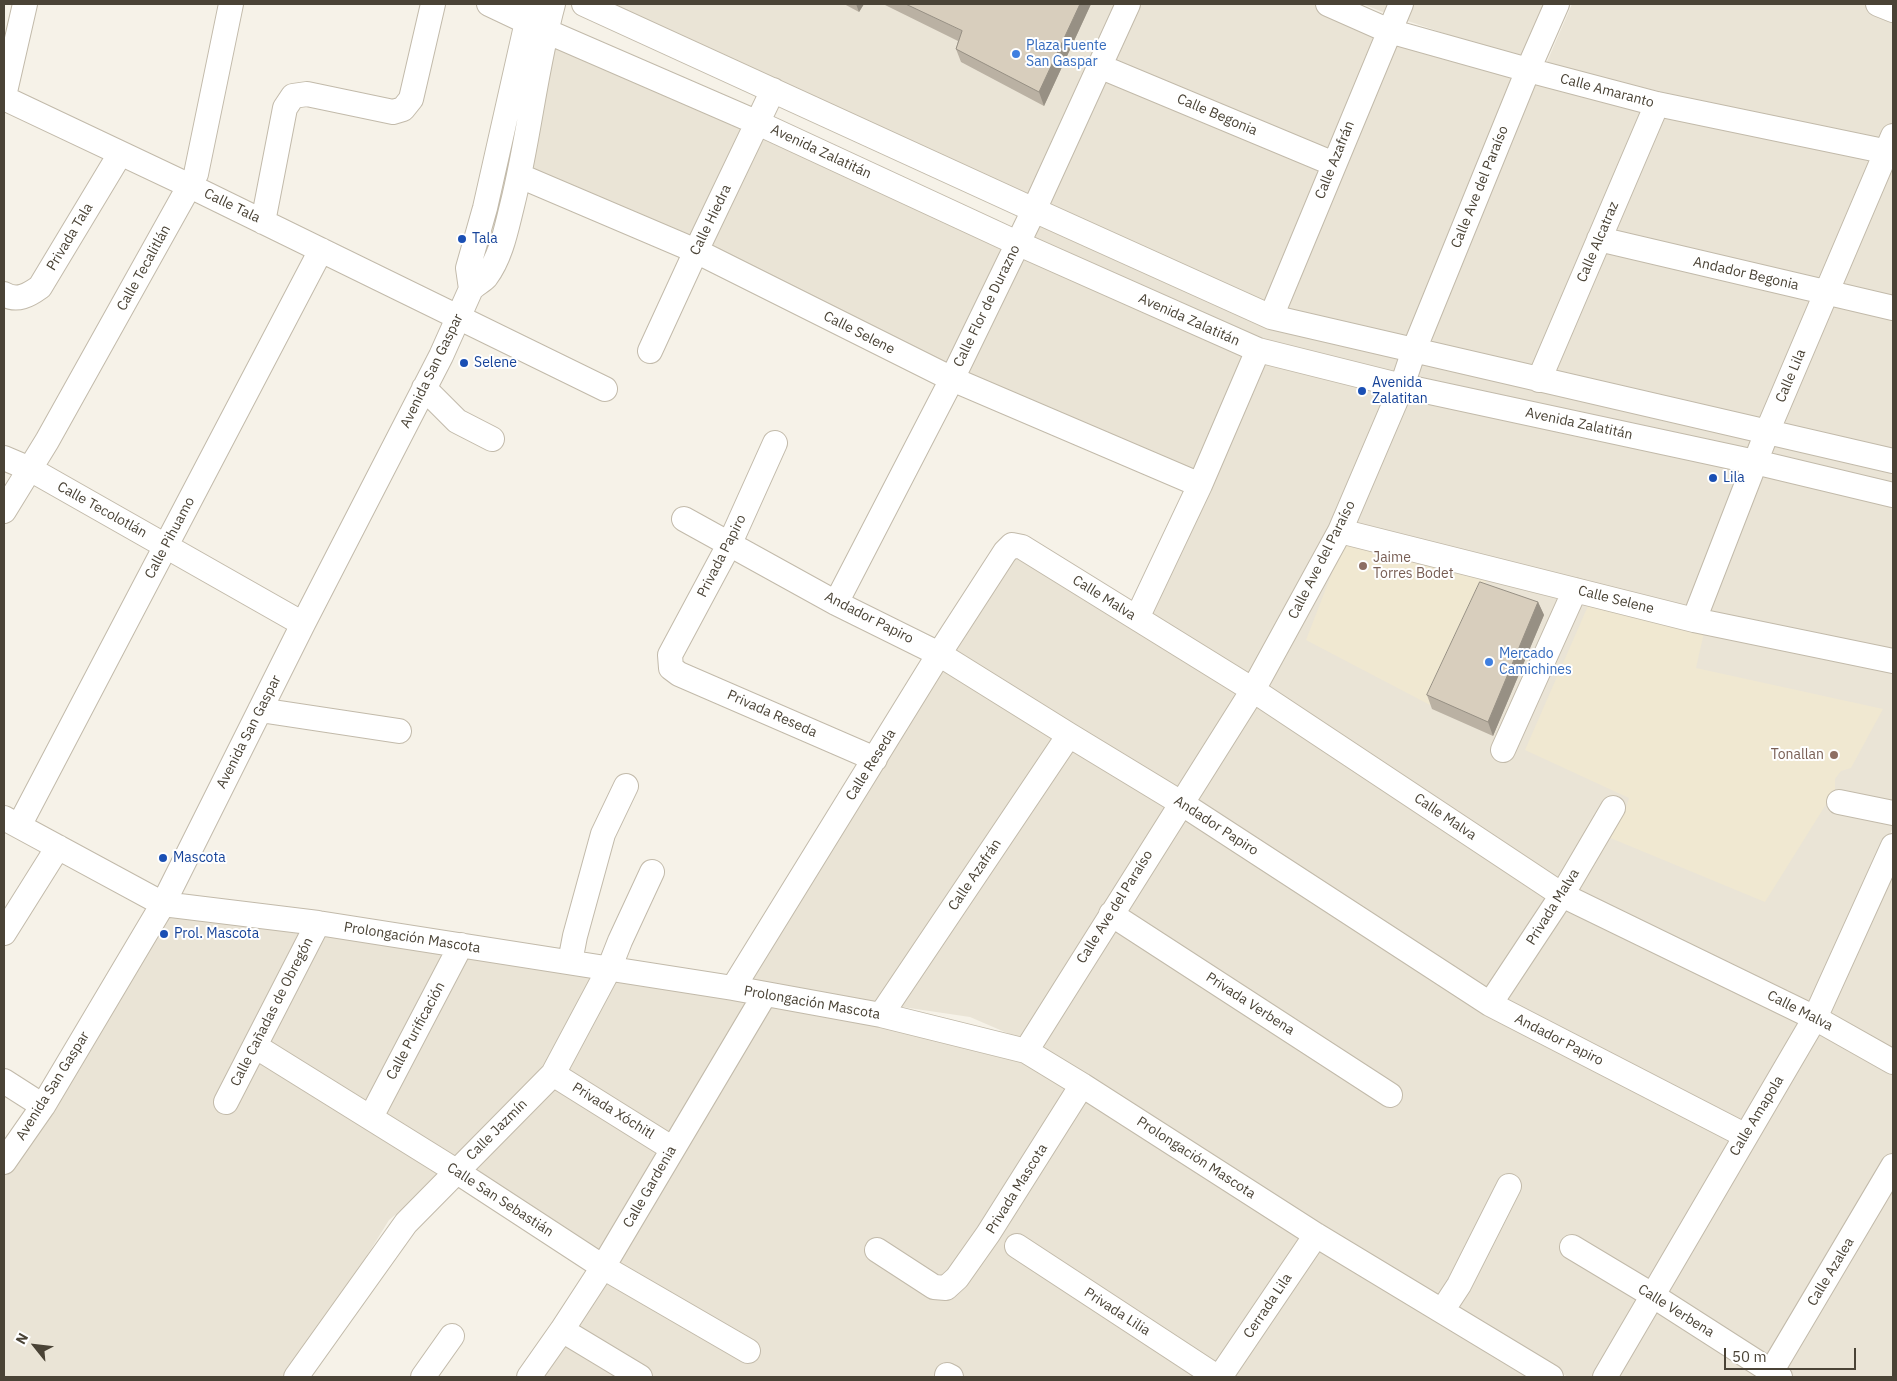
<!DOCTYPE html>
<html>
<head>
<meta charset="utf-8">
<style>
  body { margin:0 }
  #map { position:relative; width:1897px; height:1381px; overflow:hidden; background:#f6f2e8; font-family:"IBM Plex Sans",sans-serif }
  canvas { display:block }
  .frame { position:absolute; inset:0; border:5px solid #4a4336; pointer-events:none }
  .north { position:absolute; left:10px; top:1321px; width:50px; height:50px; -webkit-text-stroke:4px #fff; paint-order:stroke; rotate:299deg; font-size:14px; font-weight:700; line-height:20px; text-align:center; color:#4a4336 }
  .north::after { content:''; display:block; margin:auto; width:18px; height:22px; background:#4a4336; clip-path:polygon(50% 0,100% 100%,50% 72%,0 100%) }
  .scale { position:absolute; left:1724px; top:1348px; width:132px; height:22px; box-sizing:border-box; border:2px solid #4a4336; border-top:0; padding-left:6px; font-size:15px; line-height:18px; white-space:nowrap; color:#4a4336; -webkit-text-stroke:4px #fff; paint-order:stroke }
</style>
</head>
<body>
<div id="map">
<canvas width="1897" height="1381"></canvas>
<div class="frame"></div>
<div class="north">N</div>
<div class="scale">50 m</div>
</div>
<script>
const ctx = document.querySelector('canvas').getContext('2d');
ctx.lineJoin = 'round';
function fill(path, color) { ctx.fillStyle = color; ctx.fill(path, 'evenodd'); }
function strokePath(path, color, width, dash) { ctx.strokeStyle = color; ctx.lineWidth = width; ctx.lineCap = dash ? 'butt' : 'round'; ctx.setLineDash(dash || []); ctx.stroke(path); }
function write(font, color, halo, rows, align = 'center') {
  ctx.font = font + ' "IBM Plex Sans",sans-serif'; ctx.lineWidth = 4; ctx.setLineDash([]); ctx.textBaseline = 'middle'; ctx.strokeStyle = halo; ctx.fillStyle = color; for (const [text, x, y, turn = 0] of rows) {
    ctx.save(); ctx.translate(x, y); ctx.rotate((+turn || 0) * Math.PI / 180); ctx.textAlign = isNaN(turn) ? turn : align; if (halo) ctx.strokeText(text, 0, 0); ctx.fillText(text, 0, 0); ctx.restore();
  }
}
fill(new Path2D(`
  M 598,4 L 1123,4 L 1031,204 Z
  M 1136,4 L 1319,4 L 1893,162 L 1893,827 L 1810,1018 L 1599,1377 L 1568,1377 L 1021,1039 L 970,1017 L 754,985 L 750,974 L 1016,550 L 1139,627 L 1211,482 L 967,375 L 526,172 L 555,26 L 1021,245 Z
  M 1363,4 L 1547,4 L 1523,60 L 1390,15 Z
  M 1572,4 L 1893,4 L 1893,148 L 1546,64 Z
  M 1893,862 L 1893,1377 L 1612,1377 Z
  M 170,912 L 880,1019 L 1023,1056 L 1536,1377 L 519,1377 L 597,1257 L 455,1165 L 389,1220 L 292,1377 L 4,1377 L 4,1139 Z`), '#eae4d6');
fill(new Path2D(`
  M 1344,542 L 1488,577 L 1430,705 L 1306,640 Z
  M 1591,599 L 1705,628 L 1696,668 L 1883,709 L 1851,768 L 1841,771 L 1835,779 L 1835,790 L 1765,902 L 1608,837 L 1625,811 L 1629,798 L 1525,750 Z`), '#f0e8d1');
const minor = new Path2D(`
  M 489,4 L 546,31 L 758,123 L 1017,243 L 1258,350 L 1402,386 L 1755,462 L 1893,495
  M 584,4 L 1034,210 L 1271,317 L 1893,461
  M 1328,4 L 1389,31 L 1528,70 L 1657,104 L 1893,153
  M 1878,4 L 1893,10
  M 1099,66 L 1334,164
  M 4,96 L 25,4
  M 4,98 L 190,186 L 605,389
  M 520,176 L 696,251 L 952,379 L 1200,485
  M 263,222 L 285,108 L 293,96 L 307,94 L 393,112 L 403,109 L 411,99 L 433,4
  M 1599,239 L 1893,308
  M 471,289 C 475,285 482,281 486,277 C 501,257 506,230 512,206 C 529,139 535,70 553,4
  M 4,294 C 17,302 29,295 40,287 L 120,154
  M 1271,317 L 1401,4
  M 650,351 L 696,251 L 773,90
  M 1539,380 L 1657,104
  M 424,388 L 457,421 L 492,439
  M 775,443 L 730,543 L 670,655 L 671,668 L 679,674 L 875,759
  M 4,458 L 30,469 L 303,624
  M 4,511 L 47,441 L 196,174 L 231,4
  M 684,519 L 836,603 L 939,654 L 1069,735 L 1181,803 L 1490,1004 L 1746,1136
  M 1340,531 L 1694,620 L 1893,661
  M 836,603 L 952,379 L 1034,210 L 1128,4
  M 1137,618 L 1200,485 L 1258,350
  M 1694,620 L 1767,432 L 1893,136
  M 260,710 L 399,731
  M 1503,750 L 1575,590
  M 1839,802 L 1893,813
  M 4,818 L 163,904 L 318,923 L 733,988 L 881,1015 L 1026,1051 L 1082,1085 L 1316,1235 L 1551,1377
  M 19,826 L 321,250
  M 1111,914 L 1390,1095
  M 4,933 L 58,847
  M 570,962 L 575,936 L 603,834 L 626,786
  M 733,988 L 939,654 L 1005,552 L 1012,545 L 1022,547 L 1253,690 L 1562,895 L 1815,1018 L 1893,1062
  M 1490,1004 L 1562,895 L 1613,808
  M 881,1015 L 1069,735
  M 255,1046 L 456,1171 L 603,1267 L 748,1351
  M 1026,1051 L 1253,690 L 1340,531 L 1402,386 L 1414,350 L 1528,70 L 1557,4
  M 553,1074 L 673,1149
  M 4,1081 L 43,1106
  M 226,1102 L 318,923
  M 371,1117 L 461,945
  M 4,1162 L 43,1106 L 163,904 L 303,624 L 441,356 L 471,289 L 468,268 L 485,208 L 531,4
  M 1017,1246 L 1217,1377
  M 1572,1247 L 1652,1295 L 1780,1377
  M 877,1250 L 934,1287 L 946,1288 L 957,1278 L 988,1234 L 1082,1085
  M 1442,1311 L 1459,1285 L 1509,1186
  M 562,1330 L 640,1377
  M 947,1375 L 951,1377
  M 296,1377 L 406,1223 L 553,1074 L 609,969 L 620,941 L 652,872
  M 423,1377 L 452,1336
  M 529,1377 L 562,1330 L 603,1267 L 765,994
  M 1220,1377 L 1316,1235
  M 1605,1377 L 1815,1018 L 1893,846
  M 1768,1377 L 1893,1166`);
strokePath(minor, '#c2baaa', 26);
strokePath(minor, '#fff', 24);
fill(new Path2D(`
  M 844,4 L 864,4 L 859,12 Z
  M 883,4 L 1091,4 L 1044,106 L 961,62 L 956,49 L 958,41 Z
  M 1538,602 L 1544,615 L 1493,736 L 1432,709 L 1427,695 Z`), '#bab1a3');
fill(new Path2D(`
  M 856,4 L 864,4 L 859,12 Z
  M 1080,4 L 1091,4 L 1044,106 L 1039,92 Z
  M 1538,602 L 1544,615 L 1493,736 L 1488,722 Z`), '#979084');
const building = new Path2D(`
  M 906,4 L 1080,4 L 1039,92 L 956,49 L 962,31 Z
  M 1480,582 L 1538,602 L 1488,722 L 1427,695 Z`);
fill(building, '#d8cebd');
strokePath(building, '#979084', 1);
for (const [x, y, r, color] of [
  [1016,54,5,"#3f7fe0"],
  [462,239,5,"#1a4fb4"],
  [464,363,5,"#1a4fb4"],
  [1362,391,5,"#1a4fb4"],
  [1713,478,5,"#1a4fb4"],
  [1363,566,5,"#8d6e63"],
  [1489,662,5,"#3f7fe0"],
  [1834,755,5,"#8d6e63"],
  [163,858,5,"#1a4fb4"],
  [164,934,5,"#1a4fb4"]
]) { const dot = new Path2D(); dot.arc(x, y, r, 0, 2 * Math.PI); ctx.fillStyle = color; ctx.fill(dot); strokePath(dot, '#fff', 2); }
write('14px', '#366cbe', '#fff', [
  ["Plaza Fuente",1026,46],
  ["San Gaspar",1026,62],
  ["Mercado",1499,654],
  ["Camichines",1499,670]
], 'left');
write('14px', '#4a4336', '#fff', [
  ["Calle Amaranto",1607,91,15],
  ["Calle Begonia",1217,115,23],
  ["Avenida Zalatitán",821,152,25],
  ["Calle Azafrán",1335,160,-68],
  ["Calle Ave del Paraíso",1480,187,-68],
  ["Calle Tala",232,206,26],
  ["Calle Hiedra",711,220,-64],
  ["Privada Tala",70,237,-59],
  ["Calle Alcatraz",1598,242,-67],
  ["Calle Tecalitlán",144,268,-61],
  ["Andador Begonia",1746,274,13],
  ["Calle Flor de Durazno",987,306,-64],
  ["Avenida Zalatitán",1189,320,24],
  ["Calle Selene",859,333,27],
  ["Avenida San Gaspar",432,371,-64],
  ["Calle Lila",1791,376,-67],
  ["Avenida Zalatitán",1579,424,12],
  ["Calle Tecolotlán",102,510,29],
  ["Calle Pihuamo",170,538,-62],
  ["Privada Papiro",722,556,-63],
  ["Calle Ave del Paraíso",1322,560,-63],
  ["Calle Malva",1104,598,32],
  ["Calle Selene",1616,600,14],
  ["Andador Papiro",869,618,27],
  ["Privada Reseda",772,714,24],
  ["Avenida San Gaspar",249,732,-63],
  ["Calle Reseda",871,765,-58],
  ["Calle Malva",1445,817,34],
  ["Andador Papiro",1216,826,33],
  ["Calle Azafrán",975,875,-56],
  ["Calle Ave del Paraíso",1115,907,-58],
  ["Privada Malva",1553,907,-58],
  ["Prolongación Mascota",412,938,9],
  ["Prolongación Mascota",812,1003,10],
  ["Privada Verbena",1250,1004,33],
  ["Calle Malva",1800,1011,27],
  ["Calle Cañadas de Obregón",272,1012,-63],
  ["Calle Purificación",416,1031,-62],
  ["Andador Papiro",1559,1040,27],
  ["Avenida San Gaspar",53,1086,-58],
  ["Privada Xóchitl",613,1111,32],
  ["Calle Amapola",1757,1116,-59],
  ["Calle Jazmín",497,1130,-45],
  ["Prolongación Mascota",1196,1158,33],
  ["Calle Gardenia",650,1187,-60],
  ["Privada Mascota",1017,1189,-58],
  ["Calle San Sebastián",500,1200,33],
  ["Calle Azalea",1831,1272,-59],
  ["Cerrada Lila",1268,1306,-56],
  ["Calle Verbena",1676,1311,32],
  ["Privada Lilia",1117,1312,33]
]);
write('14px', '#164399', '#fff', [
  ["Tala",472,239],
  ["Selene",474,363],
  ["Avenida",1372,383],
  ["Zalatitan",1372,399],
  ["Lila",1723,478],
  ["Mascota",173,858],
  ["Prol. Mascota",174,934]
], 'left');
write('14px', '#785e54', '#fff', [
  ["Jaime",1373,558],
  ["Torres Bodet",1373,574],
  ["Tonallan",1824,755,"right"]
], 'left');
</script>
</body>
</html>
